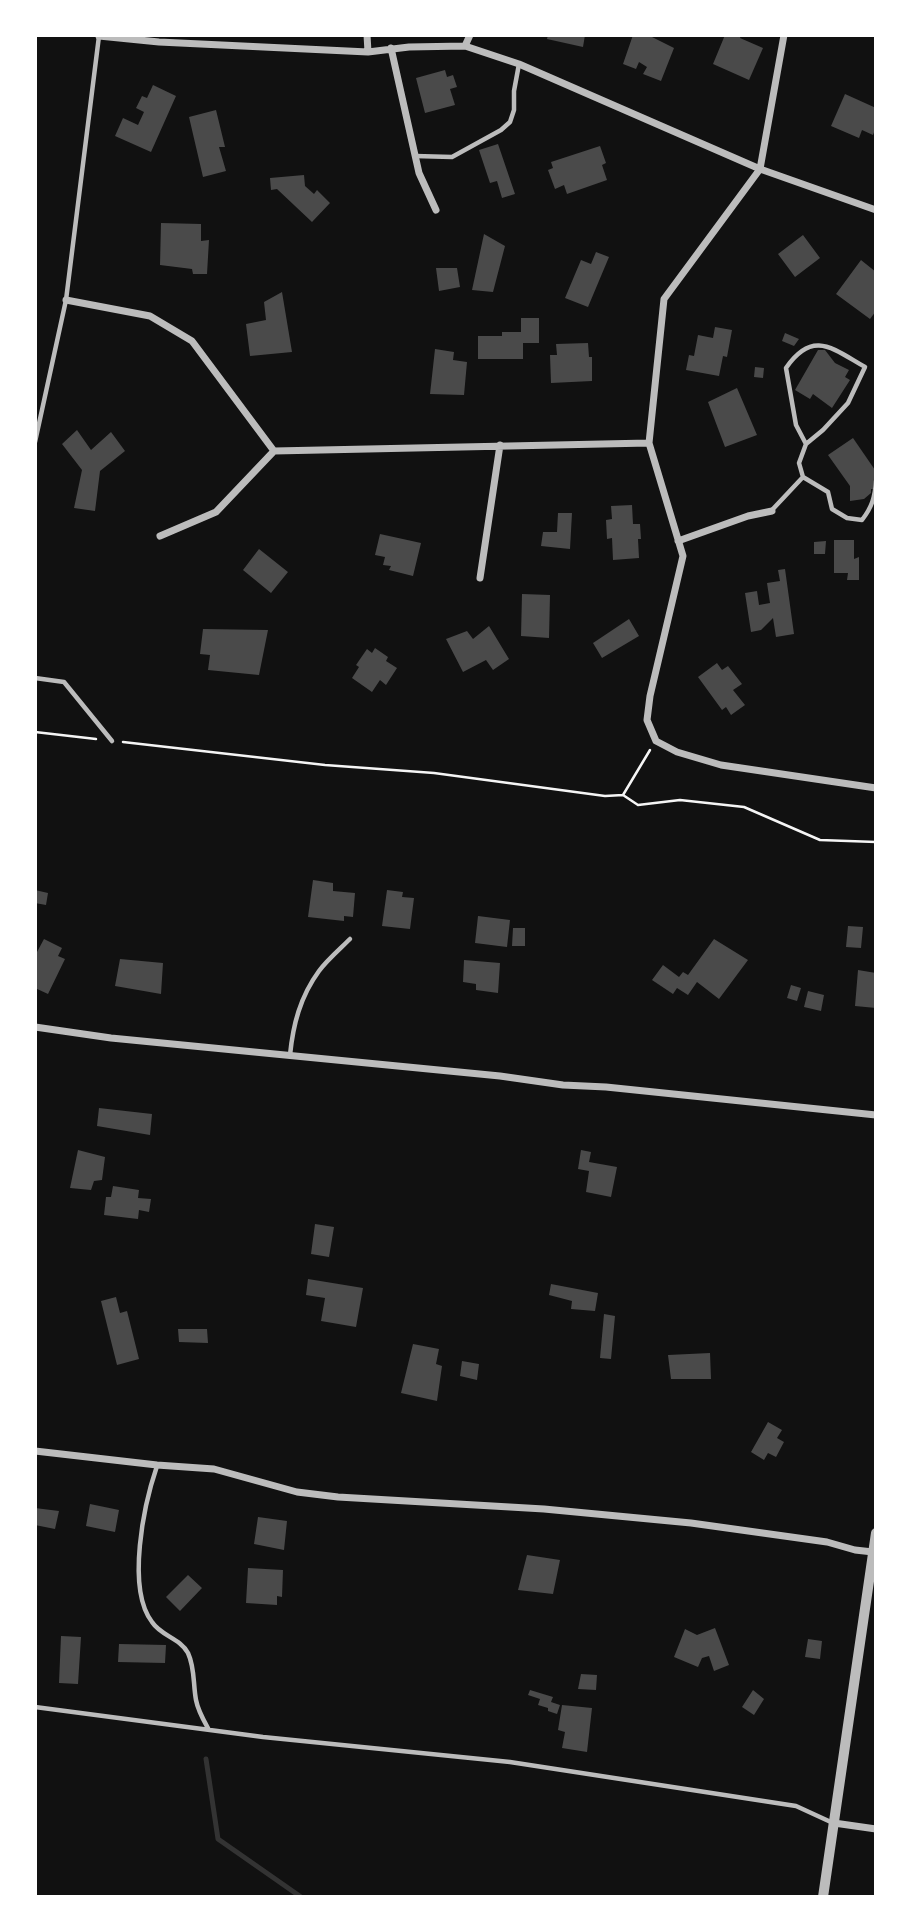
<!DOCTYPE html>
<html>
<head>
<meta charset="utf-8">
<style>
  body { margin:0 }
  #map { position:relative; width:911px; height:1932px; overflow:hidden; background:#111; font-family:Signika,sans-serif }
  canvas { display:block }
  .frame { position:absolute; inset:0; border:37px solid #fff; pointer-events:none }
</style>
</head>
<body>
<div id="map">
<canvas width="911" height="1932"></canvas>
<div class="frame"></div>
</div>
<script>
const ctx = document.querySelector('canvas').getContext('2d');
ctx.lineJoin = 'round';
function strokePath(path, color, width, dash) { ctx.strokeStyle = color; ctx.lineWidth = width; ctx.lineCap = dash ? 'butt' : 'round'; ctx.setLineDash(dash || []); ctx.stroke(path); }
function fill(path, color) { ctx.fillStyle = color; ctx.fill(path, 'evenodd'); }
strokePath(new Path2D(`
  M 206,1759 L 218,1839 L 301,1897`), '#333', 5);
fill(new Path2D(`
  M 548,35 L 585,35 L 583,47 L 547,39 Z
  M 633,35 L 648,35 L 674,48 L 661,81 L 643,74 L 647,67 L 639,62 L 636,69 L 623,64 Z
  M 725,35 L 741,35 L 740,38 L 763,48 L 749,80 L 713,64 Z
  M 445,70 L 447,77 L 453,75 L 457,87 L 450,89 L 455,105 L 425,113 L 416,78 Z
  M 153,85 L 176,96 L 151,152 L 115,136 L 123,118 L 138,125 L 144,112 L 136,108 L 142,96 L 147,98 Z
  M 845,94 L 876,108 L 876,127 L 873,135 L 862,130 L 859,138 L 831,126 Z
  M 216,110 L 225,147 L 219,147 L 226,171 L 203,177 L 189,117 Z
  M 498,144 L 515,194 L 502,198 L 497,181 L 490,183 L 479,150 Z
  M 600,146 L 606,163 L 602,165 L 607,180 L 567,194 L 564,185 L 555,189 L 548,170 L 553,168 L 551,162 Z
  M 304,175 L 305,186 L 314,194 L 317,190 L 330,203 L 312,222 L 277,189 L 271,190 L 270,178 Z
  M 161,223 L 201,224 L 201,241 L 209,240 L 207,274 L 193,274 L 192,269 L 160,265 Z
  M 484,234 L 505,246 L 493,292 L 472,290 Z
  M 803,235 L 820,258 L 795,277 L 778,254 Z
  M 596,252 L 609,257 L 588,307 L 565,298 L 581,260 L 591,264 Z
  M 861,260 L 876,272 L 876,311 L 870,319 L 836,294 Z
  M 436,268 L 457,268 L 460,287 L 439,291 Z
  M 282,292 L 292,352 L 250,356 L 246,324 L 266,320 L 264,302 Z
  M 521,318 L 539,318 L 539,343 L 523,343 L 523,359 L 478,359 L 478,336 L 502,336 L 502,332 L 521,332 Z
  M 715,327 L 732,330 L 727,357 L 723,356 L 719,376 L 686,370 L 689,355 L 694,356 L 698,335 L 713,338 Z
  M 785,333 L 799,339 L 794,346 L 782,341 Z
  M 588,343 L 589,357 L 592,357 L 592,381 L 551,383 L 550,355 L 557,355 L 556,344 Z
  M 435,349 L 454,352 L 453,360 L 467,362 L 464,395 L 430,394 Z
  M 818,350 L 825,350 L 835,363 L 849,370 L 845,377 L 850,380 L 832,408 L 813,394 L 810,399 L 795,390 Z
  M 755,367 L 764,368 L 763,378 L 754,377 Z
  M 737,388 L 757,435 L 725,447 L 708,402 Z
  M 77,430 L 91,450 L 111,432 L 125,451 L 100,471 L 95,511 L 74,508 L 82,470 L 62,444 Z
  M 853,438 L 875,470 L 873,489 L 871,489 L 871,493 L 864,499 L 850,501 L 850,486 L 828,455 Z
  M 632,505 L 633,524 L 640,524 L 641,539 L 638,539 L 639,558 L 613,560 L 612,538 L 607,539 L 606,520 L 612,519 L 611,506 Z
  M 558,513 L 572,513 L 570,549 L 541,546 L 543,532 L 557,532 Z
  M 380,534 L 421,543 L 413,576 L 389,570 L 391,566 L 383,565 L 385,557 L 375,555 Z
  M 834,540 L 854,540 L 854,559 L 859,557 L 859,580 L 847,580 L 848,573 L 834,573 Z
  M 826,541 L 825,554 L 814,554 L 814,542 Z
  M 259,549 L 288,572 L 271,593 L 243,570 Z
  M 785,569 L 794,634 L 776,637 L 773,618 L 761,630 L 751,632 L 745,593 L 757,591 L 759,605 L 770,603 L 767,583 L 780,581 L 778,570 Z
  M 522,594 L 550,595 L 549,638 L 521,636 Z
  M 629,619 L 639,636 L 602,658 L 593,643 Z
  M 489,626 L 509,659 L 493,670 L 486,660 L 463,672 L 446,639 L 467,631 L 473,639 Z
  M 203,629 L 268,630 L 259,675 L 208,670 L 210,655 L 200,654 Z
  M 375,648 L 388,657 L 386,661 L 397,668 L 386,685 L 380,680 L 372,692 L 352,678 L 359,667 L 356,665 L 367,649 L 372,653 Z
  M 717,663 L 722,670 L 728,666 L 742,684 L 733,690 L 745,705 L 731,715 L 726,707 L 722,710 L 698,677 Z
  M 313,880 L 333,883 L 333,891 L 355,893 L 353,917 L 344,916 L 344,921 L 308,917 Z
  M 35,890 L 48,893 L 46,905 L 35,903 Z
  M 387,890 L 403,892 L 402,897 L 414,898 L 410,929 L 382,926 Z
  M 478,916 L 510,920 L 507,947 L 475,943 Z
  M 848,926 L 863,927 L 861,948 L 846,947 Z
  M 513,928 L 525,928 L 525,946 L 512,946 Z
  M 44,939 L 62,948 L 58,956 L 65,959 L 48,994 L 35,988 L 35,951 L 37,952 Z
  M 714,939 L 748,960 L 719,999 L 697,982 L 688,995 L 677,988 L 673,994 L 652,980 L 663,965 L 679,977 L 683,972 L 688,975 Z
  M 120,959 L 163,963 L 161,994 L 115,986 Z
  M 464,960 L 500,963 L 498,993 L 476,990 L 476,984 L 463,982 Z
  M 858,970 L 876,973 L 876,1008 L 855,1006 Z
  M 791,985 L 801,988 L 797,1001 L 787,998 Z
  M 808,991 L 824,995 L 821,1011 L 804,1007 Z
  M 99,1108 L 152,1114 L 150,1135 L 97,1126 Z
  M 78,1150 L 105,1157 L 102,1180 L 94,1181 L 91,1190 L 70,1188 Z
  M 581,1150 L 591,1152 L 589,1162 L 617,1167 L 611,1197 L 586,1192 L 589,1171 L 578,1169 Z
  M 113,1186 L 139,1190 L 138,1198 L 151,1199 L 149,1212 L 139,1210 L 138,1219 L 104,1215 L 106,1197 L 111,1197 Z
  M 315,1224 L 334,1227 L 329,1257 L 311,1254 Z
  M 308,1279 L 363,1288 L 356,1327 L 321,1321 L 325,1298 L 306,1295 Z
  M 551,1284 L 598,1293 L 595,1311 L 571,1309 L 572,1301 L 549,1295 Z
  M 116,1297 L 120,1313 L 127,1311 L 139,1359 L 117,1365 L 101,1301 Z
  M 604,1314 L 615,1316 L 611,1359 L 600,1358 Z
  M 178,1329 L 207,1329 L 208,1343 L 179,1342 Z
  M 413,1344 L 439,1349 L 436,1364 L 442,1366 L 437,1401 L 401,1393 Z
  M 710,1353 L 711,1379 L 671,1379 L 668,1355 Z
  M 462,1361 L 479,1364 L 477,1380 L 460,1376 Z
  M 768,1422 L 782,1430 L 777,1438 L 784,1442 L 776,1457 L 768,1453 L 764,1460 L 751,1452 Z
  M 90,1504 L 119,1510 L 115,1532 L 86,1526 Z
  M 35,1508 L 59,1511 L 55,1529 L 35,1525 Z
  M 258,1517 L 287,1521 L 284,1550 L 254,1544 Z
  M 527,1555 L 560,1560 L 553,1594 L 518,1590 Z
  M 248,1568 L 283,1570 L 282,1597 L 277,1596 L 277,1605 L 246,1603 Z
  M 188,1575 L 202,1588 L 180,1611 L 166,1597 Z
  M 715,1628 L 729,1665 L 714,1671 L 709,1656 L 702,1658 L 698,1667 L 674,1657 L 685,1629 L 697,1635 Z
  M 61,1636 L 81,1637 L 78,1684 L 59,1683 Z
  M 808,1639 L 822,1641 L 820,1659 L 805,1657 Z
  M 119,1644 L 166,1645 L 165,1663 L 118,1662 Z
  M 581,1674 L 597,1675 L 596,1690 L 578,1689 Z
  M 530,1690 L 553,1697 L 551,1702 L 560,1705 L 557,1714 L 548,1711 L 548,1708 L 538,1705 L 540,1699 L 528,1695 Z
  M 753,1690 L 764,1699 L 754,1715 L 742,1707 Z
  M 562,1705 L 592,1708 L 587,1752 L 562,1748 L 565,1732 L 558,1730 Z`), '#4a4a4a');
strokePath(new Path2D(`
  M 35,732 L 96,739
  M 123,742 L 325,765 L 434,773 L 605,796 L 623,795 L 638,805 L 680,800 L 744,807 L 820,840 L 876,842
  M 623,795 L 650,750`), '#f5f5f5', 2.5);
strokePath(new Path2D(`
  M 415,156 L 452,157 L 501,130 L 510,122 L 514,110 L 514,91 L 519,64
  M 35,442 L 66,300 L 99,36
  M 806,444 L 796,425 L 786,368 C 813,329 833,349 865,367 L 848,403 L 823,430 L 806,444 L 799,463 L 803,477 L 828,492 L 832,509 L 847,518 L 862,520 C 872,507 875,497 876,481
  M 772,510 L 803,477
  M 35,678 L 64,682 L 112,741
  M 290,1055 C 293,1025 300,997 319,971 C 327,960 340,949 350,939
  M 157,1466 C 144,1504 126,1588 152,1622 C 161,1636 180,1638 188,1653 C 195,1668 193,1684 196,1700 C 198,1711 204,1721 209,1730
  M 35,1707 L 263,1737 L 510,1762 L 796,1806 L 833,1823`), '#bcbcbc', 4.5);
strokePath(new Path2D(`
  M 367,35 L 368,52
  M 784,35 L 760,169 L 664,299 L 649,443 L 683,556 L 650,696 L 647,720 L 656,741 L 677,752 L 721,765 L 876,788
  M 99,36 L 159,42 L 368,52 L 409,47 L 465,46 L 519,64 L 760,169 L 876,210
  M 465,46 L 470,35
  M 391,48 L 419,173 L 436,210
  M 66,300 L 150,316 L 192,341 L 274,451 L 649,443
  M 160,536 L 216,512 L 274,451
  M 678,541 L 748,516 L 772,511
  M 480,578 L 500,445
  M 35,1027 L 111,1038 L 500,1076 L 563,1085 L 606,1087 L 876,1115
  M 35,1451 L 157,1465 L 214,1469 L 297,1492 L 338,1497 L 544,1509 L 691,1523 L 827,1542 L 855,1550 L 873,1552
  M 834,1823 L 876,1829`), '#bcbcbc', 7);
strokePath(new Path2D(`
  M 823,1897 L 876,1533`), '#bcbcbc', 10);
</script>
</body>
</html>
